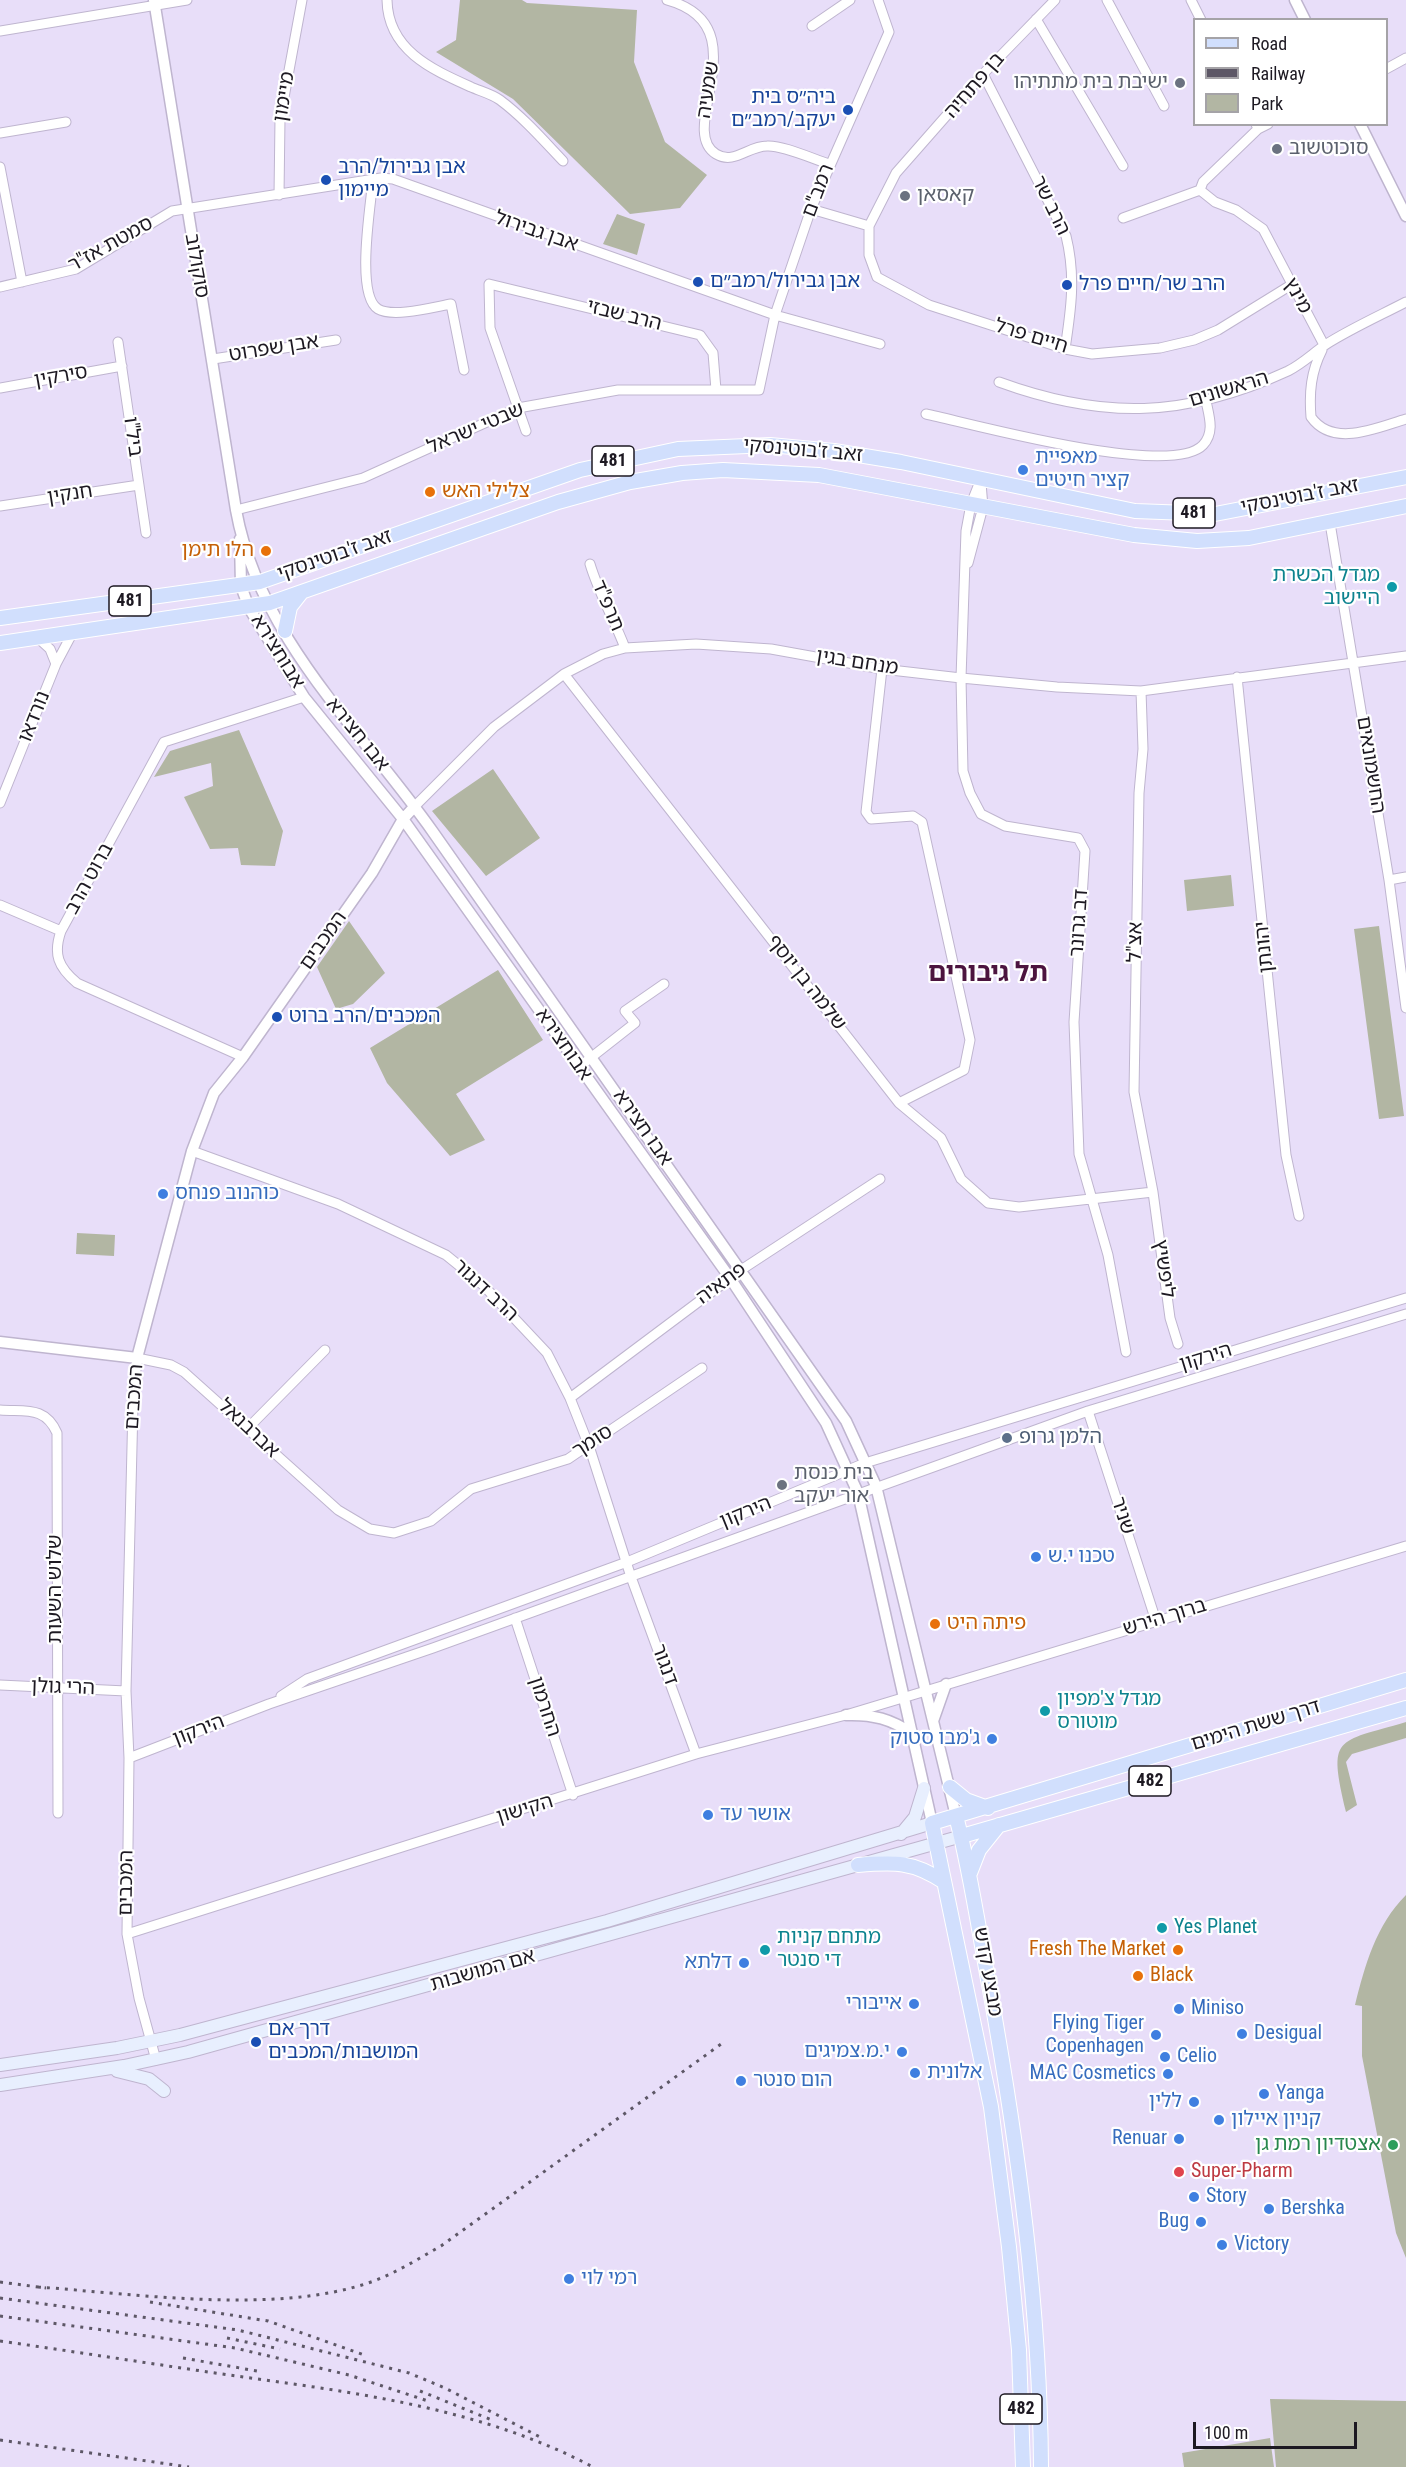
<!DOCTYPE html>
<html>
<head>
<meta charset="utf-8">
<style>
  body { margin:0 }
  #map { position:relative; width:1406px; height:2467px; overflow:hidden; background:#e8def9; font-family:"Roboto Condensed",sans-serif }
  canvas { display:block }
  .legend { position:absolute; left:1193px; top:18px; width:195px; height:108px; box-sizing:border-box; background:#fff; border:2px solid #a5a3a7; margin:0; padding:8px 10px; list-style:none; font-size:18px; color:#1d1922 }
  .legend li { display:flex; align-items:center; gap:12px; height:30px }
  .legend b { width:30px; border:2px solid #a5a3a7 }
  .scale { position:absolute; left:1193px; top:2422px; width:164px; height:27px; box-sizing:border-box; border:3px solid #1d1922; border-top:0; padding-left:8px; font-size:18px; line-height:21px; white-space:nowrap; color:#1d1922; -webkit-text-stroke:4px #fff; paint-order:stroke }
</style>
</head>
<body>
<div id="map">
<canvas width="1406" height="2467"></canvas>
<ul class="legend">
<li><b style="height:8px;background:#d1dffd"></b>Road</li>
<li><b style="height:8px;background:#5d5766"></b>Railway</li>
<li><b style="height:16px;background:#b2b6a3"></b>Park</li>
</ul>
<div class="scale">100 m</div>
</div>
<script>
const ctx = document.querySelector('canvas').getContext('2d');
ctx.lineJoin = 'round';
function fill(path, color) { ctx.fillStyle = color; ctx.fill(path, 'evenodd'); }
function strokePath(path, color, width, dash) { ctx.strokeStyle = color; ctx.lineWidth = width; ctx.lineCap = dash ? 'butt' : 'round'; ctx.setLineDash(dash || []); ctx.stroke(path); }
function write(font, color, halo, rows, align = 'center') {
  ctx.font = font + ' "Roboto Condensed","Noto Sans Hebrew",sans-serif'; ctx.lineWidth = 4.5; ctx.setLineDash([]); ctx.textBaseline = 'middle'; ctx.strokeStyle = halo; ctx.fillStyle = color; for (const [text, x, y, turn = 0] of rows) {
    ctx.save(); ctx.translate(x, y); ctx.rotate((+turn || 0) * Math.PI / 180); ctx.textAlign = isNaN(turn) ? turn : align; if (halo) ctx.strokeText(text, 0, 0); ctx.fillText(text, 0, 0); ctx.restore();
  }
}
fill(new Path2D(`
  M 460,0 L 522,0 L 527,3 L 637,10 L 634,62 L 665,142 L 707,175 L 680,208 L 630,214 L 513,99 L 436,52 L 456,40 Z
  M 617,214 L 645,224 L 637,255 L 603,244 Z
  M 239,730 L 283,831 L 275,866 L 241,865 L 238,848 L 210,849 L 184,797 L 213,786 L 211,763 L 154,777 L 170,751 Z
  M 493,769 L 540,838 L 486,876 L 432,811 Z
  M 1231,875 L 1234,906 L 1187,911 L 1184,880 Z
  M 349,921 L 385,973 L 353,1004 L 336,1009 L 317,967 Z
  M 1379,926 L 1404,1116 L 1379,1119 L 1354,929 Z
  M 498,970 L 543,1040 L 456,1094 L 485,1140 L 450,1156 L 387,1083 L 370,1048 Z
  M 77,1233 L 115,1235 L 114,1256 L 76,1254 Z
  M 1406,1722 L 1406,1738 L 1352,1754 L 1346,1762 L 1357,1805 L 1346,1812 C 1328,1735 1335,1743 1406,1722 Z
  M 1406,1895 L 1406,2258 L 1396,2233 L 1362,2056 L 1362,2006 L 1355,2005 C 1365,1965 1376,1925 1406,1895 Z
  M 1270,2399 L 1406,2401 L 1406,2467 L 1276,2467 Z
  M 1270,2438 L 1274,2467 L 1184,2467 L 1182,2453 Z`), '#b2b6a3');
const minor = new Path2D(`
  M 387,0 C 388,50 431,69 471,87 C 480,91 492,94 500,100 C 524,118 543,140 563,161
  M 667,0 C 762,26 675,129 716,154 C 734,165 748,146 767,146 C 783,145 813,159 829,164
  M 1055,0 L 983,74 L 896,173 L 869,226 L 869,255 L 877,277 L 929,305 L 1065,349 L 1092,354 L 1160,348 L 1194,340 L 1218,330 L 1291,285
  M 1107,0 L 1164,106
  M 1191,0 L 1201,20
  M 1036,19 L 1123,166
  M 812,26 L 850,0
  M 0,31 L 187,0
  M 1386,69 L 1406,58
  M 983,74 L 1066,236 C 1076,276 1071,310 1065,349
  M 1256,124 L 1258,129 L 1268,124
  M 0,133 L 66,122
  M 0,167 L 22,282
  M 373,179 C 371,204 355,295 378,309 C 393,318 434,307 451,304 L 464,370
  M 1200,190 L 1215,202 L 1236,210 L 1263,229 L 1324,345
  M 1200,190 L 1203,182 L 1258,129
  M 279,195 L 280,119 L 302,0
  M 811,209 L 869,226
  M 1123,218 L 1200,190
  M 0,287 L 76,269 L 172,211 L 381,178 L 393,179 L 775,315 L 880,344
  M 118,342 L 146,533
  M 1322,350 C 1311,372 1309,392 1311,417 C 1333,448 1376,428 1406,419
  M 213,359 L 336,340
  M 999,382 C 1103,420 1186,418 1288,371 C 1302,364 1312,354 1325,345 C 1350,329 1379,316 1406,302
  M 0,388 L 122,366
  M 926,414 C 973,424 1171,479 1203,445 C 1215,432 1209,416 1206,401
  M 526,431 L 490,328 L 489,284 L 700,335 L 713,353 L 716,390
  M 981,479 L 971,504 L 966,531 L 961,678 L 963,771 L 970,793 L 981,814 L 1005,826 L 1078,838 L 1085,851 L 1074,1022 L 1079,1154 L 1108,1255 L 1126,1352
  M 0,506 L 139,485
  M 236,510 L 363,478 L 518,408 L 618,390 L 759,390 L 775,315 L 811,209 L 889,32 L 878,0
  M 1330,523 L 1389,880 L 1406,1008
  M 968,563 L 983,507 L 981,483
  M 590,564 C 599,594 614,619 625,648
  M 38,638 L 50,649 L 56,664
  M 882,669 L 866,812 L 871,819 L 913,816 L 922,822 L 970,1040 L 964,1070 L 899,1103
  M 564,674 L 899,1103 L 941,1138 L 961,1179 L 988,1203 L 1019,1207 L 1153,1192
  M 1237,677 L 1286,1155 L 1299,1216
  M 1141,691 L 1143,749 L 1139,793 L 1134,1092 L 1153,1192 L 1170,1318 L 1178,1344
  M 0,803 L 56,664 L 73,632
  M 415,806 L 494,727 L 564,674 L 603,654 L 625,648 L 696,644 L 771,649 L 882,669 L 961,678 L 1057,687 L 1141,691 L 1406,656
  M 1389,880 L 1406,877
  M 0,905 L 61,931
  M 243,1057 L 77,983 C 58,967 53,954 61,931 L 164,742 L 304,697
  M 579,1067 L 635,1023 L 625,1011 L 664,984
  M 192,1151 L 338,1204 L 446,1255 L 483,1285 L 547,1353 L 570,1398 L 589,1446 L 631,1577 L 696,1754
  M 570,1398 L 741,1270 L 880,1179
  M 0,1410 C 26,1412 45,1406 57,1433 L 58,1813
  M 1088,1411 L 1156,1621
  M 247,1429 L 325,1350
  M 515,1618 L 573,1795
  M 0,1685 L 126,1691
  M 281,1696 L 307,1679 L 627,1562 L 865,1463 L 1406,1298
  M 129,1758 L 269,1704 L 433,1648 L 1088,1411 L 1406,1314
  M 127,1934 L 696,1754 L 846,1715 L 1406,1546
  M 156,2060 L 139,1998 L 127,1934 L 129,1758 L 126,1691 L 133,1406 L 137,1358 L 171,1365 L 184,1372 L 338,1510 L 370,1529 L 394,1533 L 431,1521 L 471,1489 L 568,1459 L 702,1368`);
const tertiary = new Path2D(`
  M 154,0 L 236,510 C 259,638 362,731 433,832 C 572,1028 710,1224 846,1421 L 876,1486 L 956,1816
  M 1295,0 L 1305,20
  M 1360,124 L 1406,216
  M 240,539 L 241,586 L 249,608 L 304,697 L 403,819 L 730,1278 L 826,1423 L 858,1493 L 932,1823
  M 0,1342 L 137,1358 L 192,1151 L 214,1093 L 243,1057 L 372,873 L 403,819 L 415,806
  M 846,1715 C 873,1714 891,1719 913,1734
  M 933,1721 L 946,1684`);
const secondary = new Path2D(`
  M 901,1834 L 915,1817 L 924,1788
  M 0,2065 L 117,2048 L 180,2035 L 607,1921 L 932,1823
  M 117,2071 L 149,2079 L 164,2091
  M 0,2085 L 124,2066 L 188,2052 L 962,1836`);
const primary = new Path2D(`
  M 0,618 L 260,582 L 580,470 L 678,449 L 770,445 L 834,451 L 901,462 L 1135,511 L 1215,514 L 1406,477
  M 285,631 L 290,607 L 301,593
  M 0,643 L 270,603 L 558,502 L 630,482 L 682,473 L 723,470 L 819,475 L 1134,535 L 1197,541 L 1249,538 L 1406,506
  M 950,1787 L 966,1800 L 988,1808
  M 956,1816 C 971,1874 979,1932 990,1990 C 1018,2147 1040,2307 1041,2467
  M 962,1836 L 1406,1708
  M 858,1865 C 894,1862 913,1861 944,1882
  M 970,1873 L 979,1850 L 999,1825
  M 1023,2467 L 1019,2350 L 1009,2247 L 991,2107 L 932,1823 L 1406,1680`);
strokePath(minor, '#bfb5cf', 11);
strokePath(tertiary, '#bfb5cf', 13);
strokePath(secondary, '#bfb5cf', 14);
strokePath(primary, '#fff', 16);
strokePath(minor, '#fff', 9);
strokePath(tertiary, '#fff', 10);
strokePath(secondary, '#e8effe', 12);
strokePath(primary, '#d1dffd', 14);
strokePath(new Path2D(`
  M 0,2282 L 46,2288
  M 38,2287 C 138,2294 277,2315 371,2282 C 396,2273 418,2259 441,2246 L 724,2042
  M 0,2298 L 238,2330 L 409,2373 L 445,2388 L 540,2437
  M 150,2302 L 268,2321 L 367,2356
  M 0,2316 L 235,2348 L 349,2375 L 428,2401
  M 227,2338 L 280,2349
  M 0,2341 C 77,2352 153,2364 229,2375 C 352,2392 482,2408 593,2467
  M 183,2358 L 257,2371
  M 420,2391 L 492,2420
  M 0,2440 L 189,2467`), '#5d5766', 3, [3, 6]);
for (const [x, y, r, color] of [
  [1180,83,6,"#6b7280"],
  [848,110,6,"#1a4fb4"],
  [1277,149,6,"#6b7280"],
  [326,180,6,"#1a4fb4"],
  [905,196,6,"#6b7280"],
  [698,282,6,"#1a4fb4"],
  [1067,285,6,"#1a4fb4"],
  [1023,470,6,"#3f7fe0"],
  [430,492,6,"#e8710a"],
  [266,551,6,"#e8710a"],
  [1392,587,6,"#0f9aa8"],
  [277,1017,6,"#1a4fb4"],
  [163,1194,6,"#3f7fe0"],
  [1007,1438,6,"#5c6f8a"],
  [782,1485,6,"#6b7280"],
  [1036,1557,6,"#3f7fe0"],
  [935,1624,6,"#e8710a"],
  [1045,1711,6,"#0f9aa8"],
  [992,1739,6,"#3f7fe0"],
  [708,1815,6,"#3f7fe0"],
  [1162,1928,6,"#0f9aa8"],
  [765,1950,6,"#0f9aa8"],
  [1178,1950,6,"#e8710a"],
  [744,1963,6,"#3f7fe0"],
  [1138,1976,6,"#e8710a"],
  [914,2004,6,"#3f7fe0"],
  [1179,2009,6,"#3f7fe0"],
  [1242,2034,6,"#3f7fe0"],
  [1156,2035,6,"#3f7fe0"],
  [256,2042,6,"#1a4fb4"],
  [902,2052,6,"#3f7fe0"],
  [1165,2057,6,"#3f7fe0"],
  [915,2073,6,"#3f7fe0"],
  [1168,2074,6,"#3f7fe0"],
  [741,2081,6,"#3f7fe0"],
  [1264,2094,6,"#3f7fe0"],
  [1194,2102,6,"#3f7fe0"],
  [1219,2120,6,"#3f7fe0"],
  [1179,2139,6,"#3f7fe0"],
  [1393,2145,6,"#2e9e5b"],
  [1179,2172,6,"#e0444e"],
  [1194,2197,6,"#3f7fe0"],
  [1269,2209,6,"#3f7fe0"],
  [1201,2222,6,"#3f7fe0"],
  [1222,2245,6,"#3f7fe0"],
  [569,2279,6,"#3f7fe0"]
]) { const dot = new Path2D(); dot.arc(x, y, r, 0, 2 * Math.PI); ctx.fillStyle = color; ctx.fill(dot); strokePath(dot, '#fff', 2); }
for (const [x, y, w] of [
  [613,461,42],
  [1194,513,42],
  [130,601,42],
  [1150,1781,42],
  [1021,2409,42]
]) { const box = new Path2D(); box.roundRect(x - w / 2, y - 15, w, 30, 4.5); ctx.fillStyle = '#fff'; ctx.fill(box); strokePath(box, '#1d1922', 1.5); }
write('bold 18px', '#1d1922', null, [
  ["481",613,461],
  ["481",1194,513],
  ["481",130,601],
  ["482",1150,1781],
  ["482",1021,2409]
]);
write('20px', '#5b616d', '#fff', [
  ["ישיבת בית מתתיהו",1168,83,"right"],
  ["סוכוטשוב",1289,149],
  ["קאסאן",917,196],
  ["בית כנסת",794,1474],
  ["אור יעקב",794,1497]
], 'left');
write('20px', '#1d1922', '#fff', [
  ["בן פתחיה",975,86,-49],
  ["שמעיה",709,90,-81],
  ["מיימון",285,97,-81],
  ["רמב\"ם",819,191,-69],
  ["הרב שר",1050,206,64],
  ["אבן גבירול",536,232,19],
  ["סמטת אז\"ר",111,245,-29],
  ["סוקולוב",196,266,80],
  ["מינץ",1297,296,62],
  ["הרב שבזי",624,316,14],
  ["חיים פרל",1031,337,17],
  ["אבן שפרוט",274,349,-9],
  ["סירקין",61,377,-10],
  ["הראשונים",1229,390,-17],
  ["שבטי ישראל",476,429,-23],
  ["ביל\"ו",132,437,82],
  ["זאב ז'בוטינסקי",803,451,5],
  ["חנקין",70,495,-9],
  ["זאב ז'בוטינסקי",1300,497,-11],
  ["זאב ז'בוטינסקי",335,556,-19],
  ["תרפ\"ד",607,606,67],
  ["אבוחצירא",277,652,58],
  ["מנחם בגין",857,663,9],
  ["נורדאו",35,717,-68],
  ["אבו חצירא",357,735,51],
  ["החשמונאים",1370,765,81],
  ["ברוט הרב",90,879,-61],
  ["דב גרונר",1080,923,-86],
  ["המכבים",324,941,-55],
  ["אצ\"ל",1136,942,-89],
  ["יהונתן",1265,947,-96],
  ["שלמה בן יוסף",806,983,52],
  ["אבוחצירא",563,1045,55],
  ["אבו חצירא",642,1128,55],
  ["ליפשיץ",1163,1269,82],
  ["פתאיה",722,1284,-36],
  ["הרב דנגור",485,1291,43],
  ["הירקון",1206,1358,-17],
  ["המכבים",135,1397,-86],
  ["אברבנאל",248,1429,43],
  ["סומך",593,1442,-33],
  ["הירקון",746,1513,-22],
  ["שניר",1122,1516,72],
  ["שלוש השעות",56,1589,-90],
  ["ברוך הירש",1165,1618,-17],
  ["דנגור",664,1665,70],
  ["הרי גולן",63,1688,2],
  ["החרמון",544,1707,72],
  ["דרך ששת הימים",1256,1726,-17],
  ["הירקון",199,1731,-21],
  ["הקישון",525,1810,-17],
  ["המכבים",127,1883,-89],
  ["אם המושבות",483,1971,-16],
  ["מבצע קדש",987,1972,80]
]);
write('20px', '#164399', '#fff', [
  ["ביה״ס בית",836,98,"right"],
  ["יעקב/רמב״ם",836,121,"right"],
  ["אבן גבירול/הרב",338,168],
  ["מיימון",338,191],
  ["אבן גבירול/רמב״ם",710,282],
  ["הרב שר/חיים פרל",1079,285],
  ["המכבים/הרב ברוט",289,1017],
  ["דרך אם",268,2030],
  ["המושבות/המכבים",268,2053]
], 'left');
write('20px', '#366cbe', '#fff', [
  ["מאפיית",1035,458],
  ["קציר חיטים",1035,481],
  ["כוהנוב פנחס",175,1194],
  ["טכנו י.ש",1048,1557],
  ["ג'מבו סטוק",980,1739,"right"],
  ["אושר עד",720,1815],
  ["דלתא",732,1963,"right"],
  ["אייבורי",902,2004,"right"],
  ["Miniso",1191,2009],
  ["Flying Tiger",1144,2024,"right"],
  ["Copenhagen",1144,2047,"right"],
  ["Desigual",1254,2034],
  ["י.מ.צמיגים",890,2052,"right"],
  ["Celio",1177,2057],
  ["אלונית",927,2073],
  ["MAC Cosmetics",1156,2074,"right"],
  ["הום סנטר",753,2081],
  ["Yanga",1276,2094],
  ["ללין",1182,2102,"right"],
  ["קניון איילון",1231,2120],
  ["Renuar",1167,2139,"right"],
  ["Story",1206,2197],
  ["Bershka",1281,2209],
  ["Bug",1189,2222,"right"],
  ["Victory",1234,2245],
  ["רמי לוי",581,2279]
], 'left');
write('20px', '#c56008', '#fff', [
  ["צלילי האש",442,492],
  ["הלו תימן",254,551,"right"],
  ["פיתה היט",947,1624],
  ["Fresh The Market",1166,1950,"right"],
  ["Black",1150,1976]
], 'left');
write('20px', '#0d838f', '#fff', [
  ["מגדל הכשרת",1380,576,"right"],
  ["היישוב",1380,599,"right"],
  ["מגדל צ'מפיון",1057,1700],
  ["מוטורס",1057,1723],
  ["Yes Planet",1174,1928],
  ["מתחם קניות",777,1938],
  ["די סנטר",777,1961]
], 'left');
write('20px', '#4e5e75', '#fff', [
  ["הלמן גרופ",1019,1438]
], 'left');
write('20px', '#27864d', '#fff', [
  ["אצטדיון רמת גן",1381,2145]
], 'right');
write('20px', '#be3a42', '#fff', [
  ["Super-Pharm",1191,2172]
], 'left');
write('bold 26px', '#4c143f', '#fff', [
  ["תל גיבורים",988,974]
]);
</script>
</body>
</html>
